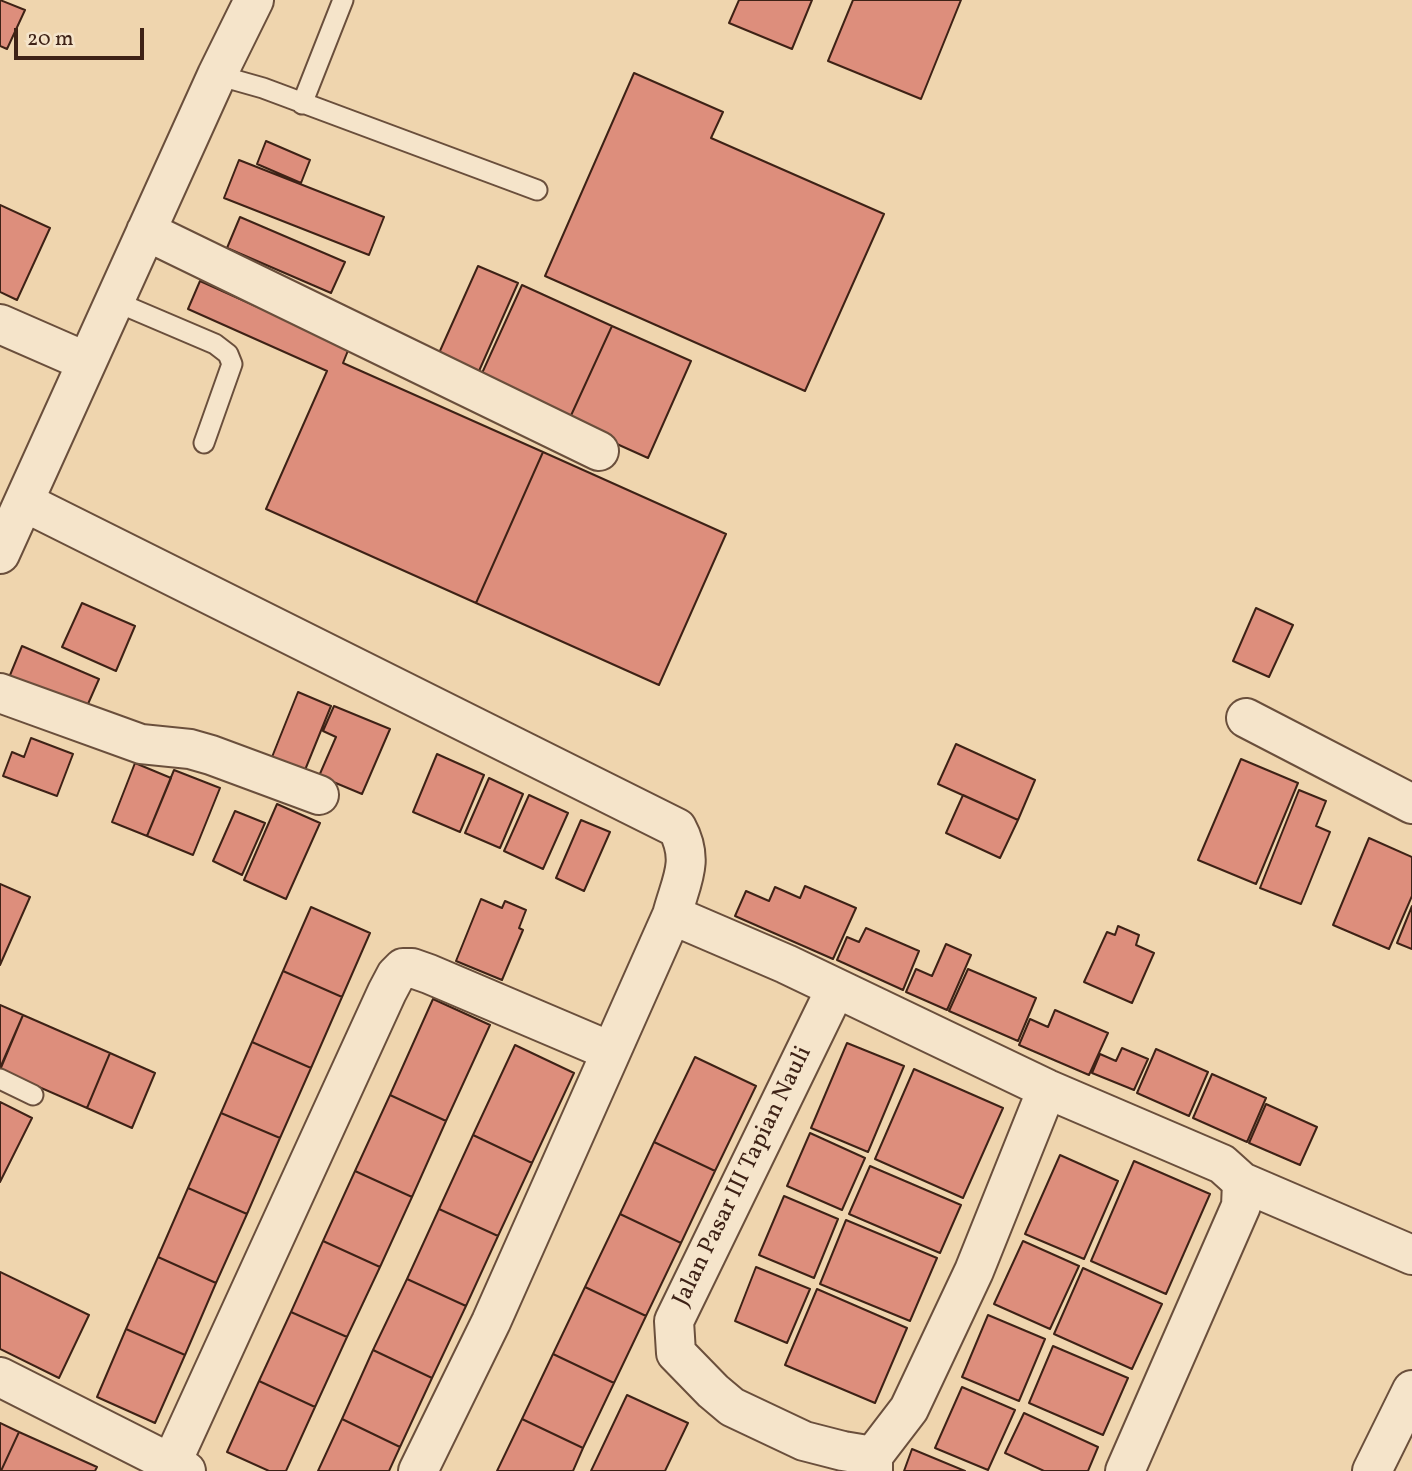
<!DOCTYPE html>
<html>
<head>
<meta charset="utf-8">
<style>
  body { margin:0 }
  #map { position:relative; width:1412px; height:1471px; overflow:hidden; background:#efd5ae; font-family:Vollkorn,serif }
  canvas { display:block }
  .scale { position:absolute; left:14px; top:28px; width:130px; height:32px; box-sizing:border-box; border:4px solid #3e2216; border-top:0; padding-left:9px; font-size:21px; line-height:24px; white-space:nowrap; color:#3e2216; -webkit-text-stroke:5px #f5e4ca; paint-order:stroke }
</style>
</head>
<body>
<div id="map">
<canvas width="1412" height="1471"></canvas>
<div class="scale">20 m</div>
</div>
<script>
const ctx = document.querySelector('canvas').getContext('2d');
ctx.lineJoin = 'round';
function fill(path, color) { ctx.fillStyle = color; ctx.fill(path, 'evenodd'); }
function strokePath(path, color, width, dash) { ctx.strokeStyle = color; ctx.lineWidth = width; ctx.lineCap = dash ? 'butt' : 'round'; ctx.setLineDash(dash || []); ctx.stroke(path); }
function write(font, color, halo, rows, align = 'center') {
  ctx.font = font + ' Vollkorn,serif'; ctx.lineWidth = 5; ctx.setLineDash([]); ctx.textBaseline = 'middle'; ctx.strokeStyle = halo; ctx.fillStyle = color; for (const [text, x, y, turn = 0] of rows) {
    ctx.save(); ctx.translate(x, y); ctx.rotate((+turn || 0) * Math.PI / 180); ctx.textAlign = isNaN(turn) ? turn : align; if (halo) ctx.strokeText(text, 0, 0); ctx.fillText(text, 0, 0); ctx.restore();
  }
}
const building = new Path2D(`
  M 0,0 L 25,10 L 7,49 L 0,46 Z
  M 739,0 L 812,0 L 792,49 L 729,23 Z
  M 853,0 L 961,0 L 921,99 L 828,61 Z
  M 634,73 L 723,112 L 711,138 L 884,214 L 805,391 L 545,276 Z
  M 266,141 L 310,160 L 301,183 L 257,164 Z
  M 239,160 L 384,217 L 369,255 L 224,198 Z
  M 0,205 L 50,228 L 17,300 L 0,292 Z
  M 240,217 L 345,262 L 331,293 L 227,248 Z
  M 478,266 L 518,283 L 475,380 L 435,362 Z
  M 200,281 L 349,348 L 343,363 L 543,452 L 476,603 L 266,509 L 327,371 L 188,309 Z
  M 522,285 L 612,326 L 568,422 L 478,382 Z
  M 612,326 L 691,361 L 648,458 L 568,422 Z
  M 543,452 L 726,534 L 659,685 L 476,603 Z
  M 82,603 L 135,626 L 116,671 L 62,647 Z
  M 1256,608 L 1293,625 L 1269,677 L 1233,661 Z
  M 22,646 L 99,679 L 84,713 L 8,680 Z
  M 298,692 L 331,706 L 305,770 L 272,757 Z
  M 334,706 L 390,729 L 362,794 L 319,776 L 336,737 L 323,731 Z
  M 31,738 L 73,754 L 57,796 L 3,776 L 12,752 L 24,757 Z
  M 956,744 L 1035,780 L 1018,820 L 938,784 Z
  M 437,754 L 484,775 L 460,832 L 413,812 Z
  M 1241,759 L 1298,783 L 1256,884 L 1198,860 Z
  M 135,763 L 171,778 L 147,836 L 112,822 Z
  M 174,770 L 220,788 L 193,855 L 147,836 Z
  M 489,778 L 523,794 L 500,848 L 465,833 Z
  M 1299,790 L 1326,801 L 1316,826 L 1330,832 L 1301,904 L 1260,888 Z
  M 529,795 L 568,813 L 543,869 L 504,851 Z
  M 963,795 L 1018,820 L 1000,858 L 946,833 Z
  M 277,804 L 320,823 L 286,899 L 244,880 Z
  M 235,811 L 265,823 L 242,875 L 213,861 Z
  M 581,820 L 610,832 L 584,891 L 556,878 Z
  M 1369,838 L 1412,857 L 1412,896 L 1389,949 L 1333,925 Z
  M 0,884 L 30,897 L 0,965 Z
  M 805,886 L 856,908 L 833,959 L 735,916 L 746,891 L 769,901 L 775,887 L 800,898 Z
  M 481,899 L 502,908 L 505,901 L 526,910 L 519,928 L 523,930 L 502,980 L 456,961 Z
  M 1412,906 L 1412,949 L 1397,943 Z
  M 311,907 L 370,933 L 342,997 L 283,971 Z
  M 1118,926 L 1139,935 L 1136,945 L 1154,953 L 1132,1003 L 1084,982 L 1107,932 L 1115,935 Z
  M 866,928 L 919,951 L 903,990 L 837,960 L 847,937 L 859,942 Z
  M 946,944 L 971,955 L 947,1010 L 906,992 L 916,969 L 932,976 Z
  M 968,969 L 1036,998 L 1018,1041 L 949,1011 Z
  M 283,971 L 342,997 L 311,1068 L 252,1042 Z
  M 433,999 L 490,1025 L 446,1121 L 390,1095 Z
  M 0,1005 L 23,1015 L 0,1068 Z
  M 1055,1010 L 1108,1033 L 1089,1075 L 1019,1045 L 1030,1019 L 1048,1027 Z
  M 23,1015 L 110,1053 L 87,1108 L 0,1070 Z
  M 252,1042 L 311,1068 L 280,1138 L 221,1113 Z
  M 847,1043 L 904,1066 L 868,1152 L 811,1128 Z
  M 515,1045 L 574,1073 L 532,1163 L 473,1135 Z
  M 1122,1048 L 1148,1059 L 1134,1090 L 1092,1073 L 1100,1054 L 1116,1061 Z
  M 1156,1049 L 1208,1072 L 1189,1116 L 1137,1093 Z
  M 110,1053 L 155,1073 L 132,1128 L 87,1108 Z
  M 695,1057 L 756,1086 L 715,1171 L 654,1142 Z
  M 914,1069 L 1003,1108 L 963,1198 L 875,1159 Z
  M 1212,1074 L 1266,1098 L 1247,1142 L 1193,1118 Z
  M 390,1095 L 446,1121 L 412,1197 L 355,1171 Z
  M 0,1102 L 32,1118 L 0,1182 Z
  M 1266,1104 L 1317,1127 L 1300,1165 L 1249,1143 Z
  M 221,1113 L 280,1138 L 247,1214 L 188,1188 Z
  M 810,1133 L 865,1158 L 842,1210 L 787,1186 Z
  M 473,1135 L 532,1163 L 498,1236 L 439,1209 Z
  M 654,1142 L 715,1171 L 681,1243 L 620,1214 Z
  M 1060,1155 L 1118,1181 L 1084,1259 L 1025,1234 Z
  M 1134,1161 L 1210,1194 L 1166,1294 L 1091,1261 Z
  M 870,1166 L 961,1205 L 940,1253 L 849,1214 Z
  M 355,1171 L 412,1197 L 380,1267 L 323,1241 Z
  M 188,1188 L 247,1214 L 216,1283 L 158,1257 Z
  M 784,1196 L 838,1219 L 814,1278 L 759,1255 Z
  M 439,1209 L 498,1236 L 466,1306 L 407,1279 Z
  M 620,1214 L 681,1243 L 646,1316 L 585,1287 Z
  M 846,1220 L 937,1258 L 910,1321 L 820,1284 Z
  M 323,1241 L 380,1267 L 347,1337 L 291,1312 Z
  M 1023,1241 L 1079,1266 L 1050,1329 L 994,1304 Z
  M 158,1257 L 216,1283 L 185,1355 L 126,1329 Z
  M 756,1267 L 810,1289 L 787,1343 L 735,1321 Z
  M 1083,1268 L 1162,1304 L 1132,1369 L 1054,1334 Z
  M 0,1272 L 89,1315 L 59,1378 L 0,1349 Z
  M 407,1279 L 466,1306 L 432,1378 L 373,1350 Z
  M 585,1287 L 646,1316 L 614,1383 L 553,1354 Z
  M 817,1289 L 907,1328 L 875,1403 L 785,1365 Z
  M 291,1312 L 347,1337 L 315,1407 L 259,1381 Z
  M 988,1315 L 1045,1339 L 1019,1401 L 962,1377 Z
  M 126,1329 L 185,1355 L 155,1423 L 97,1397 Z
  M 1053,1346 L 1128,1378 L 1103,1435 L 1029,1403 Z
  M 373,1350 L 432,1378 L 400,1447 L 342,1419 Z
  M 553,1354 L 614,1383 L 583,1448 L 522,1419 Z
  M 259,1381 L 315,1407 L 286,1471 L 269,1471 L 227,1452 Z
  M 962,1387 L 1015,1410 L 988,1470 L 935,1448 Z
  M 627,1395 L 688,1423 L 665,1471 L 591,1471 Z
  M 1024,1413 L 1098,1447 L 1088,1471 L 1044,1471 L 1005,1453 Z
  M 342,1419 L 400,1447 L 389,1471 L 318,1471 Z
  M 522,1419 L 583,1448 L 573,1471 L 497,1471 Z
  M 0,1423 L 19,1432 L 1,1471 L 0,1471 Z
  M 19,1432 L 97,1467 L 95,1471 L 1,1471 Z
  M 912,1449 L 965,1471 L 904,1471 Z`);
fill(building, '#dd8e7c');
strokePath(building, '#3e2216', 2);
const service = new Path2D(`
  M 217,75 L 263,88 L 537,190
  M 302,104 L 343,0
  M 114,301 L 215,344 L 228,354 L 232,364 L 204,443
  M 0,1079 L 33,1095`);
const minor = new Path2D(`
  M 146,231 L 599,451
  M 0,324 L 87,362
  M 24,502 L 677,828 C 695,861 681,881 672,915
  M 0,554 L 217,75 L 254,0
  M 0,693 L 141,744 L 190,749 L 211,755 L 319,795
  M 1246,718 L 1412,804
  M 836,988 L 674,1321 L 676,1353 L 713,1391 L 732,1407 L 804,1441 L 843,1451 L 873,1456
  M 1242,1182 L 1412,1255
  M 0,1377 L 186,1471
  M 171,1464 L 387,992 L 396,975 L 403,968 L 412,968 L 429,974 L 610,1051
  M 418,1471 L 491,1322 L 672,915 L 786,964 L 1047,1089 L 1222,1164 L 1242,1182 L 1241,1206 L 1125,1471
  M 873,1471 L 873,1456 L 909,1409 L 974,1271 L 1047,1089
  M 1372,1471 L 1412,1390`);
strokePath(service, '#6a4f3c', 23);
strokePath(minor, '#6a4f3c', 42);
strokePath(service, '#f5e4ca', 19);
strokePath(minor, '#f5e4ca', 38);
write('24px', '#3e2216', '#f5e4ca', [
  ["Jalan Pasar III Tapian Nauli",744,1177,-64]
]);
</script>
</body>
</html>
